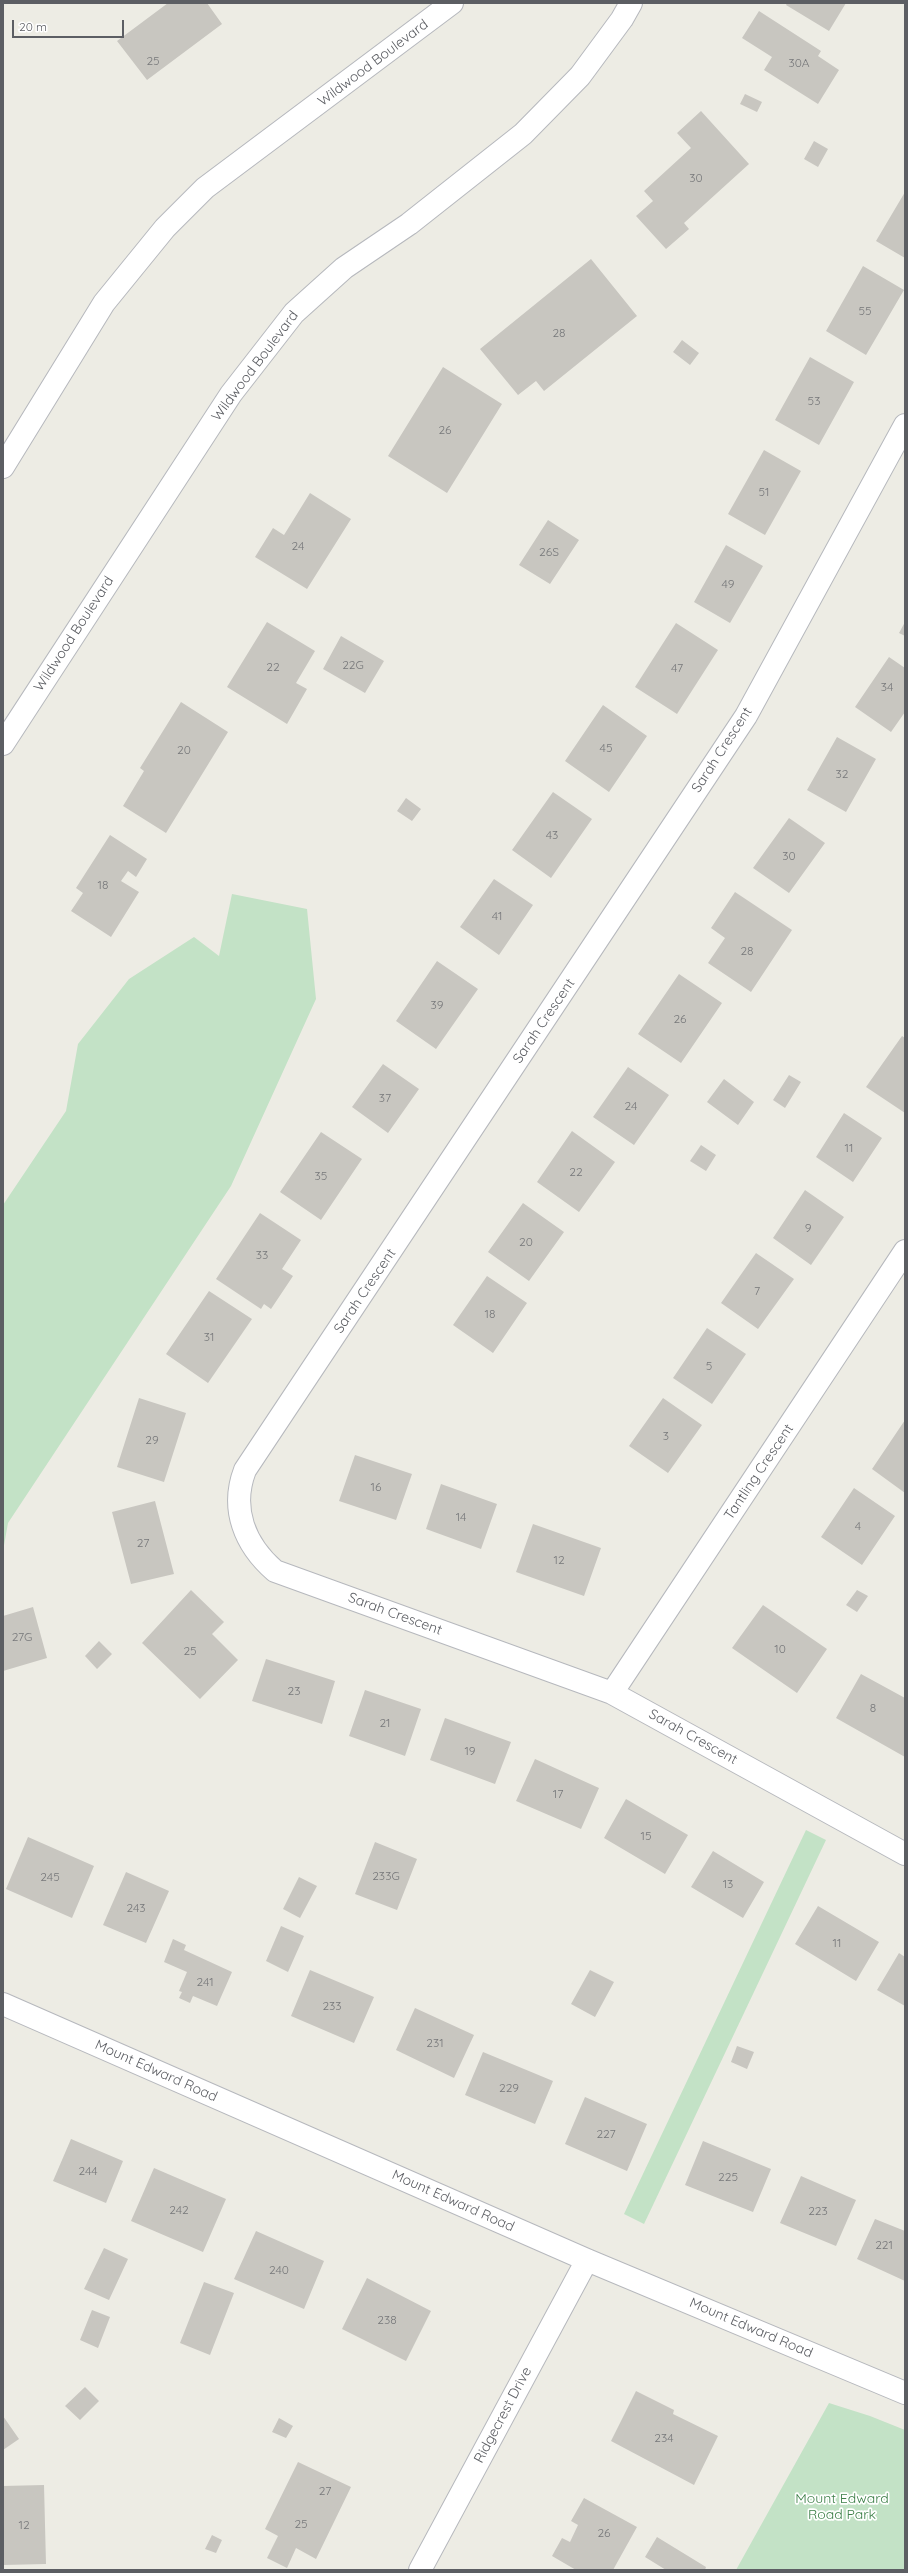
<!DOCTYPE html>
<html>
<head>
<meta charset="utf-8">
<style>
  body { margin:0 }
  #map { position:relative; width:908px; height:2573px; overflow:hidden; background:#edece4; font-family:Quicksand,sans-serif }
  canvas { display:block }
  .frame { position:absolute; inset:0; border:4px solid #5c5e63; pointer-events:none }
  .scale { position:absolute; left:12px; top:20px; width:112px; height:18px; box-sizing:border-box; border:2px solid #5c5e63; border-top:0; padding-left:5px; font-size:12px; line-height:14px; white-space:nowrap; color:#5c5e63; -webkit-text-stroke:3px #fff; paint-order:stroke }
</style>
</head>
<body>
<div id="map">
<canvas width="908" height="2573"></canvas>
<div class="frame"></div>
<div class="scale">20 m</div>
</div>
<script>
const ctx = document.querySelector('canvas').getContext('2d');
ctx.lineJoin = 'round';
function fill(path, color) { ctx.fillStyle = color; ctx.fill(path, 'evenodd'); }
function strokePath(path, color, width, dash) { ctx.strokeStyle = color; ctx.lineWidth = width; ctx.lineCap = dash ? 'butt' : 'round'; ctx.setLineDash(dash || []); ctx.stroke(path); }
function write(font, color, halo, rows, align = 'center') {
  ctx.font = font + ' Quicksand,sans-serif'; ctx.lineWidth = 3.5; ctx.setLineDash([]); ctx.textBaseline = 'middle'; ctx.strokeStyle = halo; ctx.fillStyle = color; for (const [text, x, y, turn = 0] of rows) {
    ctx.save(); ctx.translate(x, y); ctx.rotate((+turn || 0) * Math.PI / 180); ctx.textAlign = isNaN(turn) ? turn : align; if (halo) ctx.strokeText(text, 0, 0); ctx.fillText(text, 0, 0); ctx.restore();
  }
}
fill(new Path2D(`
  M 232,894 L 307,909 L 316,999 L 231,1186 L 8,1523 L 3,1551 L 3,1205 L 66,1111 L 78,1044 L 129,979 L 194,937 L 219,956 Z
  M 806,1830 L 826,1840 L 644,2224 L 624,2214 Z
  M 829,2403 L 870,2416 L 905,2430 L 905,2570 L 736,2570 Z`), '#c3e2c6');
fill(new Path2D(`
  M 168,3 L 207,3 L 222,24 L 147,80 L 117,41 Z
  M 787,3 L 846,3 L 829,31 L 786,5 Z
  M 759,11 L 821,51 L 818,56 L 839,70 L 818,104 L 764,70 L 772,57 L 742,38 Z
  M 745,94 L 762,102 L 757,112 L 740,104 Z
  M 701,111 L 749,164 L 684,223 L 689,229 L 666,249 L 636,216 L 653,201 L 644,191 L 691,148 L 677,133 Z
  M 814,141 L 828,149 L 818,167 L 804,159 Z
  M 905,192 L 905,258 L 876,241 Z
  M 591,259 L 637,316 L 544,391 L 536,381 L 518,395 L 480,349 Z
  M 863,266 L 904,290 L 866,355 L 826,331 Z
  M 682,340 L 699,353 L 690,365 L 673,352 Z
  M 810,357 L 854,382 L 819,445 L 775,420 Z
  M 443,367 L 502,404 L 447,493 L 388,456 Z
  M 764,450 L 801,471 L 765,535 L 728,514 Z
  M 310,493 L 351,519 L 307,589 L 255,557 L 273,528 L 284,535 Z
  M 548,520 L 579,540 L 550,584 L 519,565 Z
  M 726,545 L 763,566 L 730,623 L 694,602 Z
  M 267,622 L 315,651 L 296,683 L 307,689 L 287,724 L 227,687 Z
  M 905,622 L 905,636 L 899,633 Z
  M 676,623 L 718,650 L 677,714 L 635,687 Z
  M 341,636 L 384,661 L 365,693 L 323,669 Z
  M 889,657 L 905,668 L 905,712 L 891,732 L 855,707 Z
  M 181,702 L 228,732 L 166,833 L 123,806 L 144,771 L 140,768 Z
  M 603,705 L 647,736 L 609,792 L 565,761 Z
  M 837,737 L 876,759 L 846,812 L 807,790 Z
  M 553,792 L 592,819 L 551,878 L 512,850 Z
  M 406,798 L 421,809 L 412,821 L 397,811 Z
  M 789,818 L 825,843 L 789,893 L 753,868 Z
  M 110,835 L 147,859 L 136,877 L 128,871 L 121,881 L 139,892 L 111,937 L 71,911 L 83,893 L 76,888 Z
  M 494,879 L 533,905 L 499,955 L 460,927 Z
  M 735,892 L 792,930 L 751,992 L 708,963 L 725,938 L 711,928 Z
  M 437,961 L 478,989 L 436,1049 L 396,1021 Z
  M 679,974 L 722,1003 L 681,1063 L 638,1034 Z
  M 902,1036 L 905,1038 L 905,1113 L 866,1087 Z
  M 383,1064 L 419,1089 L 388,1133 L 352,1107 Z
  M 628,1067 L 669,1095 L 634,1145 L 593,1117 Z
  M 789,1075 L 801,1082 L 785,1108 L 773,1100 Z
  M 724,1079 L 754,1102 L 738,1125 L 707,1102 Z
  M 844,1113 L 882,1138 L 853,1182 L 816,1157 Z
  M 572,1131 L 615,1162 L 579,1212 L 537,1182 Z
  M 321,1132 L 362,1159 L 321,1220 L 280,1192 Z
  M 701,1145 L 716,1155 L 706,1171 L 690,1161 Z
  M 805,1190 L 844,1217 L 811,1265 L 773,1238 Z
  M 523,1203 L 564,1232 L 529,1281 L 488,1252 Z
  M 260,1213 L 301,1240 L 282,1269 L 293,1276 L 271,1309 L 264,1304 L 261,1309 L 216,1279 Z
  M 756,1253 L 794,1279 L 758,1329 L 721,1303 Z
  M 487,1276 L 527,1303 L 493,1353 L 453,1325 Z
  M 209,1291 L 252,1319 L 208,1383 L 166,1354 Z
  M 707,1328 L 746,1354 L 712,1404 L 673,1378 Z
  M 139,1398 L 186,1413 L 164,1482 L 117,1467 Z
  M 663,1398 L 702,1425 L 668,1473 L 629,1446 Z
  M 905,1420 L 905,1493 L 872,1469 Z
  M 355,1455 L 412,1474 L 396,1520 L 339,1501 Z
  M 441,1484 L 497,1504 L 481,1549 L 426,1529 Z
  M 854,1488 L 895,1516 L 862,1565 L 821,1537 Z
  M 155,1501 L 174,1574 L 131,1584 L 112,1512 Z
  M 533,1524 L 601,1548 L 584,1596 L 516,1572 Z
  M 191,1590 L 224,1622 L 212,1634 L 238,1660 L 200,1699 L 142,1643 Z
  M 857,1590 L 868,1596 L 857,1612 L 846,1605 Z
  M 763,1605 L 827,1649 L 797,1693 L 732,1648 Z
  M 33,1607 L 47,1658 L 3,1671 L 3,1616 Z
  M 99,1641 L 112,1654 L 97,1669 L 85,1656 Z
  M 266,1659 L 335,1681 L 322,1724 L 252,1701 Z
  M 861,1674 L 905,1698 L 905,1757 L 836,1718 Z
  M 365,1690 L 421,1709 L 405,1756 L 349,1736 Z
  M 445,1718 L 511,1742 L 495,1784 L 430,1760 Z
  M 535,1759 L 599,1788 L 581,1829 L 516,1801 Z
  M 626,1799 L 688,1835 L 665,1874 L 604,1838 Z
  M 28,1837 L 94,1866 L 72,1918 L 6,1889 Z
  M 375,1842 L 417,1859 L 397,1910 L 355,1894 Z
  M 713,1851 L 764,1882 L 743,1918 L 691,1887 Z
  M 126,1872 L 169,1891 L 146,1943 L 103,1925 Z
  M 299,1877 L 317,1886 L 300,1918 L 283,1909 Z
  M 818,1906 L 879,1942 L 856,1981 L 795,1944 Z
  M 281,1926 L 304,1936 L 288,1972 L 266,1961 Z
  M 173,1939 L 186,1945 L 184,1950 L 232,1972 L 217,2006 L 193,1996 L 190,2003 L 179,1998 L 182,1992 L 179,1991 L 187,1972 L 164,1962 Z
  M 899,1953 L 905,1957 L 905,2006 L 877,1990 Z
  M 310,1970 L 374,1997 L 354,2043 L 291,2016 Z
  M 590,1970 L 614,1982 L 595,2017 L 571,2004 Z
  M 415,2008 L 474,2035 L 454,2078 L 396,2050 Z
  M 737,2046 L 754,2052 L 747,2069 L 731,2062 Z
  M 483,2052 L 553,2081 L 535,2124 L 465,2095 Z
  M 585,2097 L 647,2124 L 627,2171 L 565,2144 Z
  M 71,2139 L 123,2161 L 106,2203 L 53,2181 Z
  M 703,2141 L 771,2169 L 753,2212 L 685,2185 Z
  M 154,2168 L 226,2199 L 203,2252 L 131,2221 Z
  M 801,2176 L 856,2200 L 836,2246 L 780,2223 Z
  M 875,2219 L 905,2231 L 905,2281 L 857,2259 Z
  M 256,2231 L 324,2261 L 304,2309 L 234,2279 Z
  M 104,2248 L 128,2259 L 109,2300 L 84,2289 Z
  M 367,2278 L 431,2311 L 406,2361 L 342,2329 Z
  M 204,2282 L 234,2293 L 210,2355 L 180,2343 Z
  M 92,2310 L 110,2317 L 98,2348 L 80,2340 Z
  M 85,2387 L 99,2401 L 80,2420 L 65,2406 Z
  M 636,2391 L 674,2410 L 673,2414 L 718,2436 L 694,2485 L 611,2441 Z
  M 3,2416 L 19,2439 L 3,2450 Z
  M 279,2418 L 293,2426 L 286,2438 L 272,2432 Z
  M 298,2462 L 351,2487 L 316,2559 L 296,2548 L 287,2568 L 267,2558 L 278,2536 L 265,2529 Z
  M 44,2485 L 46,2564 L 3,2565 L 3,2486 Z
  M 584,2498 L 637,2527 L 613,2570 L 576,2570 L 552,2556 L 562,2538 L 570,2542 L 578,2525 L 571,2521 Z
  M 212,2535 L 222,2540 L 216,2553 L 205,2549 Z
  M 657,2537 L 706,2567 L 705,2570 L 666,2570 L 645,2557 Z`), '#c8c6c0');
const minor = new Path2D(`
  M 905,425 L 746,716 L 245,1470 C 230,1509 245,1545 275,1571 L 612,1693 L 905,1854
  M 3,467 L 104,303 L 165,228 L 205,188 L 452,3
  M 3,744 L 231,394 L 294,313 L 344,268 L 409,224 L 523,134 L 580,76 L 622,19 L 631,3
  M 612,1693 L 905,1251
  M 3,2004 L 587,2260 L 905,2393
  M 420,2570 L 587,2260`);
strokePath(minor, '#b6b8bd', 24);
strokePath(minor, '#fff', 22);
write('12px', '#77787a', null, [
  ["25",153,61],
  ["30A",799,63],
  ["30",696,178],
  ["55",865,311],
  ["28",559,333],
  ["53",814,401],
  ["26",445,430],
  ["51",764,492],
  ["24",298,546],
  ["26S",549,552],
  ["49",728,584],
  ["22G",353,665],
  ["22",273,667],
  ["47",677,668],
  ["34",887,687],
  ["45",606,748],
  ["20",184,750],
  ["32",842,774],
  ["43",552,835],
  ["30",789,856],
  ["18",103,885],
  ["41",497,916],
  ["28",747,951],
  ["39",437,1005],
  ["26",680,1019],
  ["37",385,1098],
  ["24",631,1106],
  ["11",849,1148],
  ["22",576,1172],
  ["35",321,1176],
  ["9",808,1228],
  ["20",526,1242],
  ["33",262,1255],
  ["7",757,1291],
  ["18",490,1314],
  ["31",209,1337],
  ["5",709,1366],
  ["3",666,1436],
  ["29",152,1440],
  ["16",376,1487],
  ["14",461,1517],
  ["4",858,1526],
  ["27",143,1543],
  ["12",559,1560],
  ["27G",22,1637],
  ["10",780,1649],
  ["25",190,1651],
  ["23",294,1691],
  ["8",873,1708],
  ["21",385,1723],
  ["19",470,1751],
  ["17",558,1794],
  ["15",646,1836],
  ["233G",386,1876],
  ["245",50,1877],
  ["13",728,1884],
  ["243",136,1908],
  ["11",837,1943],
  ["241",205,1982],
  ["233",332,2006],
  ["231",435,2043],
  ["229",509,2088],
  ["227",606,2134],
  ["244",88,2171],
  ["225",728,2177],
  ["242",179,2210],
  ["223",818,2211],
  ["221",884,2245],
  ["240",279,2270],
  ["238",387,2320],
  ["234",664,2438],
  ["27",325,2491],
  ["25",301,2524],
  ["12",24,2525],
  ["26",604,2533]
]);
write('14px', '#5c5e63', '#fff', [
  ["Wildwood Boulevard",373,63,-37],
  ["Wildwood Boulevard",255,366,-53],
  ["Wildwood Boulevard",74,634,-57],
  ["Sarah Crescent",722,750,-57],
  ["Sarah Crescent",544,1021,-56],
  ["Sarah Crescent",365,1291,-56],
  ["Tantling Crescent",759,1472,-56],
  ["Sarah Crescent",395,1614,20],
  ["Sarah Crescent",693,1737,29],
  ["Mount Edward Road",156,2071,24],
  ["Mount Edward Road",453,2201,24],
  ["Mount Edward Road",751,2328,23],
  ["Ridgecrest Drive",503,2415,-62]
]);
write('14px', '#3e8049', '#fff', [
  ["Mount Edward",842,2499],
  ["Road Park",842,2515]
]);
</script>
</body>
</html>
